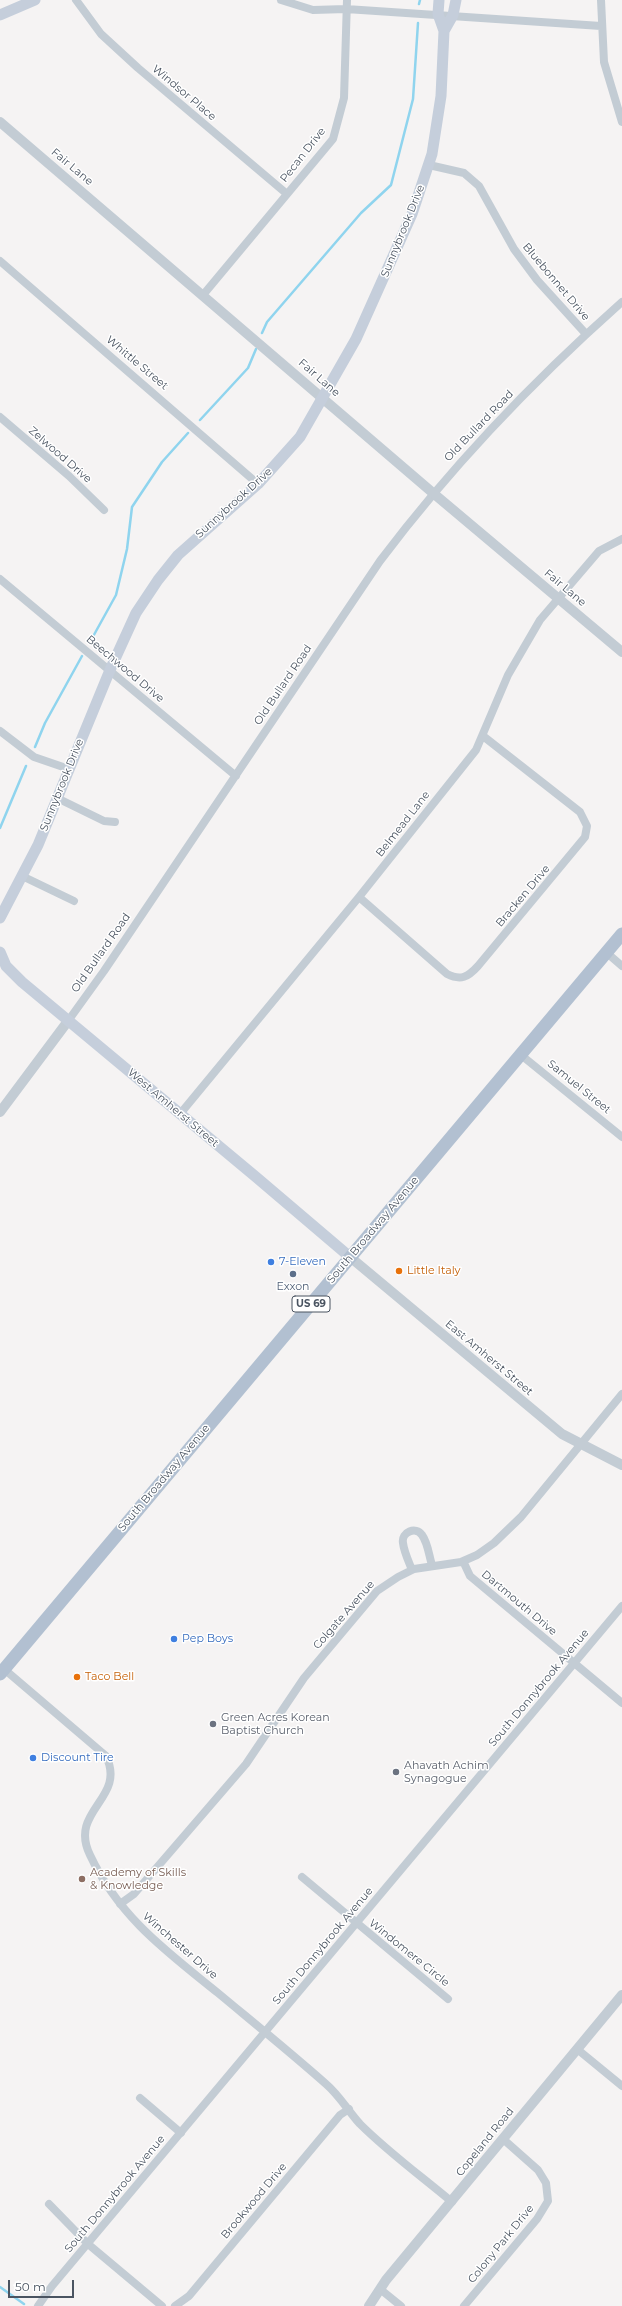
<!DOCTYPE html>
<html>
<head>
<meta charset="utf-8">
<style>
  body { margin:0 }
  #map { position:relative; width:622px; height:2306px; overflow:hidden; background:#f5f3f3; font-family:Montserrat,sans-serif }
  canvas { display:block }
  .scale { position:absolute; left:8px; top:2280px; width:66px; height:18px; box-sizing:border-box; border:2px solid #4a5461; border-top:0; padding-left:5px; font-size:12px; line-height:14px; white-space:nowrap; color:#4a5461; -webkit-text-stroke:3px #fff; paint-order:stroke }
</style>
</head>
<body>
<div id="map">
<canvas width="622" height="2306"></canvas>
<div class="scale">50 m</div>
</div>
<script>
const ctx = document.querySelector('canvas').getContext('2d');
ctx.lineJoin = 'round';
function strokePath(path, color, width, dash) { ctx.strokeStyle = color; ctx.lineWidth = width; ctx.lineCap = dash ? 'butt' : 'round'; ctx.setLineDash(dash || []); ctx.stroke(path); }
function write(font, color, halo, rows, align = 'center') {
  ctx.font = font + ' Montserrat,sans-serif'; ctx.lineWidth = 3; ctx.setLineDash([]); ctx.textBaseline = 'middle'; ctx.strokeStyle = halo; ctx.fillStyle = color; for (const [text, x, y, turn = 0] of rows) {
    ctx.save(); ctx.translate(x, y); ctx.rotate((+turn || 0) * Math.PI / 180); ctx.textAlign = isNaN(turn) ? turn : align; if (halo) ctx.strokeText(text, 0, 0); ctx.fillText(text, 0, 0); ctx.restore();
  }
}
strokePath(new Path2D(`
  M 419,4 L 420,0
  M 262,333 L 267,322 L 361,213 L 391,185 L 413,99 L 418,23
  M 200,420 L 248,368 L 256,349
  M 90,642 L 116,595 L 127,549 L 132,507 L 162,462 L 188,433
  M 35,747 L 45,723 L 82,656
  M 0,828 L 26,766
  M 0,2287 L 24,2304`), '#8fd4ee', 2.5);
strokePath(new Path2D(`
  M 76,0 L 101,34 L 138,68 L 287,194
  M 281,0 L 313,10 L 346,9 L 601,26
  M 601,0 L 604,62 L 622,122
  M 429,165 L 464,173 L 479,186 L 514,249 L 537,280 L 586,334
  M 0,261 L 258,484
  M 203,295 L 333,139 L 344,98 L 347,0
  M 0,417 L 69,476 L 104,510
  M 0,579 L 236,776
  M 0,731 L 34,757 L 69,769
  M 57,798 L 104,821 L 115,822
  M 22,876 L 74,901
  M 359,897 L 447,974 C 461,981 468,977 478,966 L 585,837 L 587,826 L 580,812 L 483,736
  M 607,953 L 622,966
  M 68,1021 L 104,971 L 380,561 C 451,467 534,380 622,302
  M 521,1055 L 622,1137
  M 180,1114 L 359,897 L 476,750 L 508,675 L 540,620 L 599,551 L 622,539
  M 463,1561 L 470,1576 L 622,1703
  M 412,1570 C 409,1562 404,1552 403,1543 C 401,1532 416,1526 422,1535 C 428,1543 429,1556 432,1565
  M 4,1669 L 106,1756 C 127,1799 68,1810 90,1855 C 119,1917 166,1951 218,1993 C 254,2023 291,2053 326,2084 C 340,2096 348,2111 360,2124 C 388,2152 421,2176 452,2202
  M 302,1877 L 448,1999
  M 120,1904 L 134,1894 L 246,1764 L 304,1678 L 377,1591 L 398,1577 L 414,1569 L 461,1562 L 477,1555 L 494,1543 L 521,1517 L 622,1394
  M 577,2049 L 622,2086
  M 140,2098 L 181,2133
  M 49,2204 L 88,2244 L 162,2306
  M 380,2289 L 401,2306
  M 38,2306 L 52,2286 L 622,1606
  M 175,2306 L 189,2296 L 340,2115 L 349,2109
  M 464,2306 L 537,2219 L 548,2201 L 546,2183 L 538,2170 L 503,2139`), '#c3ccd4', 8);
strokePath(new Path2D(`
  M 0,122 L 433,493 L 622,652
  M 0,1112 L 68,1021
  M 350,1257 L 562,1434 L 622,1465
  M 369,2306 L 386,2280 L 622,1995`), '#c3ccd4', 10);
strokePath(new Path2D(`
  M 0,15 L 35,0
  M 444,31 L 453,15 L 456,0
  M 0,918 L 38,845 L 110,670 L 136,613 L 158,580 L 178,555 L 258,484 L 300,437 L 356,339 L 412,214 L 432,154 L 441,96 L 444,31 L 438,14 L 439,0
  M 0,952 L 6,966 L 22,982 L 256,1177 L 350,1257`), '#c5cedb', 11);
strokePath(new Path2D(`
  M 0,1674 L 622,934`), '#b2c0d1', 13);
for (const [x, y, r, color] of [
  [271,1262,4,"#3f7fe0"],
  [399,1271,4,"#e8710a"],
  [293,1274,4,"#5c6f8a"],
  [174,1639,4,"#3f7fe0"],
  [77,1677,4,"#e8710a"],
  [213,1724,4,"#6b7280"],
  [33,1758,4,"#3f7fe0"],
  [396,1772,4,"#6b7280"],
  [82,1879,4,"#8d6e63"]
]) { const dot = new Path2D(); dot.arc(x, y, r, 0, 2 * Math.PI); ctx.fillStyle = color; ctx.fill(dot); strokePath(dot, '#fff', 1.5); }
for (const [x, y, w] of [
  [311,1304,38]
]) { const box = new Path2D(); box.roundRect(x - w / 2, y - 8, w, 16, 3); ctx.fillStyle = '#fff'; ctx.fill(box); strokePath(box, '#4a5461', 1); }
write('bold 10px', '#4a5461', null, [
  ["US 69",311,1304]
]);
write('11px', '#4a5461', '#fff', [
  ["Windsor Place",184,93,40],
  ["Pecan Drive",303,155,-52],
  ["Fair Lane",72,167,40],
  ["Sunnybrook Drive",403,231,-68],
  ["Bluebonnet Drive",556,282,50],
  ["Whittle Street",137,363,40],
  ["Fair Lane",319,378,41],
  ["Old Bullard Road",479,426,-46],
  ["Zelwood Drive",60,455,41],
  ["Sunnybrook Drive",234,503,-42],
  ["Fair Lane",565,588,40],
  ["Beechwood Drive",125,669,40],
  ["Old Bullard Road",283,685,-56],
  ["Sunnybrook Drive",62,785,-68],
  ["Belmead Lane",403,824,-52],
  ["Bracken Drive",523,896,-50],
  ["Old Bullard Road",101,953,-55],
  ["Samuel Street",579,1087,39],
  ["West Amherst Street",173,1108,40],
  ["South Broadway Avenue",373,1230,-50],
  ["East Amherst Street",489,1358,40],
  ["South Broadway Avenue",164,1478,-50],
  ["Dartmouth Drive",519,1603,40],
  ["Colgate Avenue",344,1615,-49],
  ["South Donnybrook Avenue",539,1688,-50],
  ["Winchester Drive",180,1946,41],
  ["South Donnybrook Avenue",323,1946,-50],
  ["Windomere Circle",409,1953,39],
  ["Copeland Road",485,2142,-51],
  ["South Donnybrook Avenue",115,2194,-50],
  ["Brookwood Drive",254,2201,-50],
  ["Colony Park Drive",501,2244,-51]
]);
write('11px', '#366cbe', '#fff', [
  ["7-Eleven",279,1262],
  ["Pep Boys",182,1639],
  ["Discount Tire",41,1758]
], 'left');
write('11px', '#c56008', '#fff', [
  ["Little Italy",407,1271],
  ["Taco Bell",85,1677]
], 'left');
write('11px', '#4e5e75', '#fff', [
  ["Exxon",293,1287]
]);
write('11px', '#5b616d', '#fff', [
  ["Green Acres Korean",221,1718],
  ["Baptist Church",221,1731],
  ["Ahavath Achim",404,1766],
  ["Synagogue",404,1779]
], 'left');
write('11px', '#785e54', '#fff', [
  ["Academy of Skills",90,1873],
  ["& Knowledge",90,1886]
], 'left');
</script>
</body>
</html>
